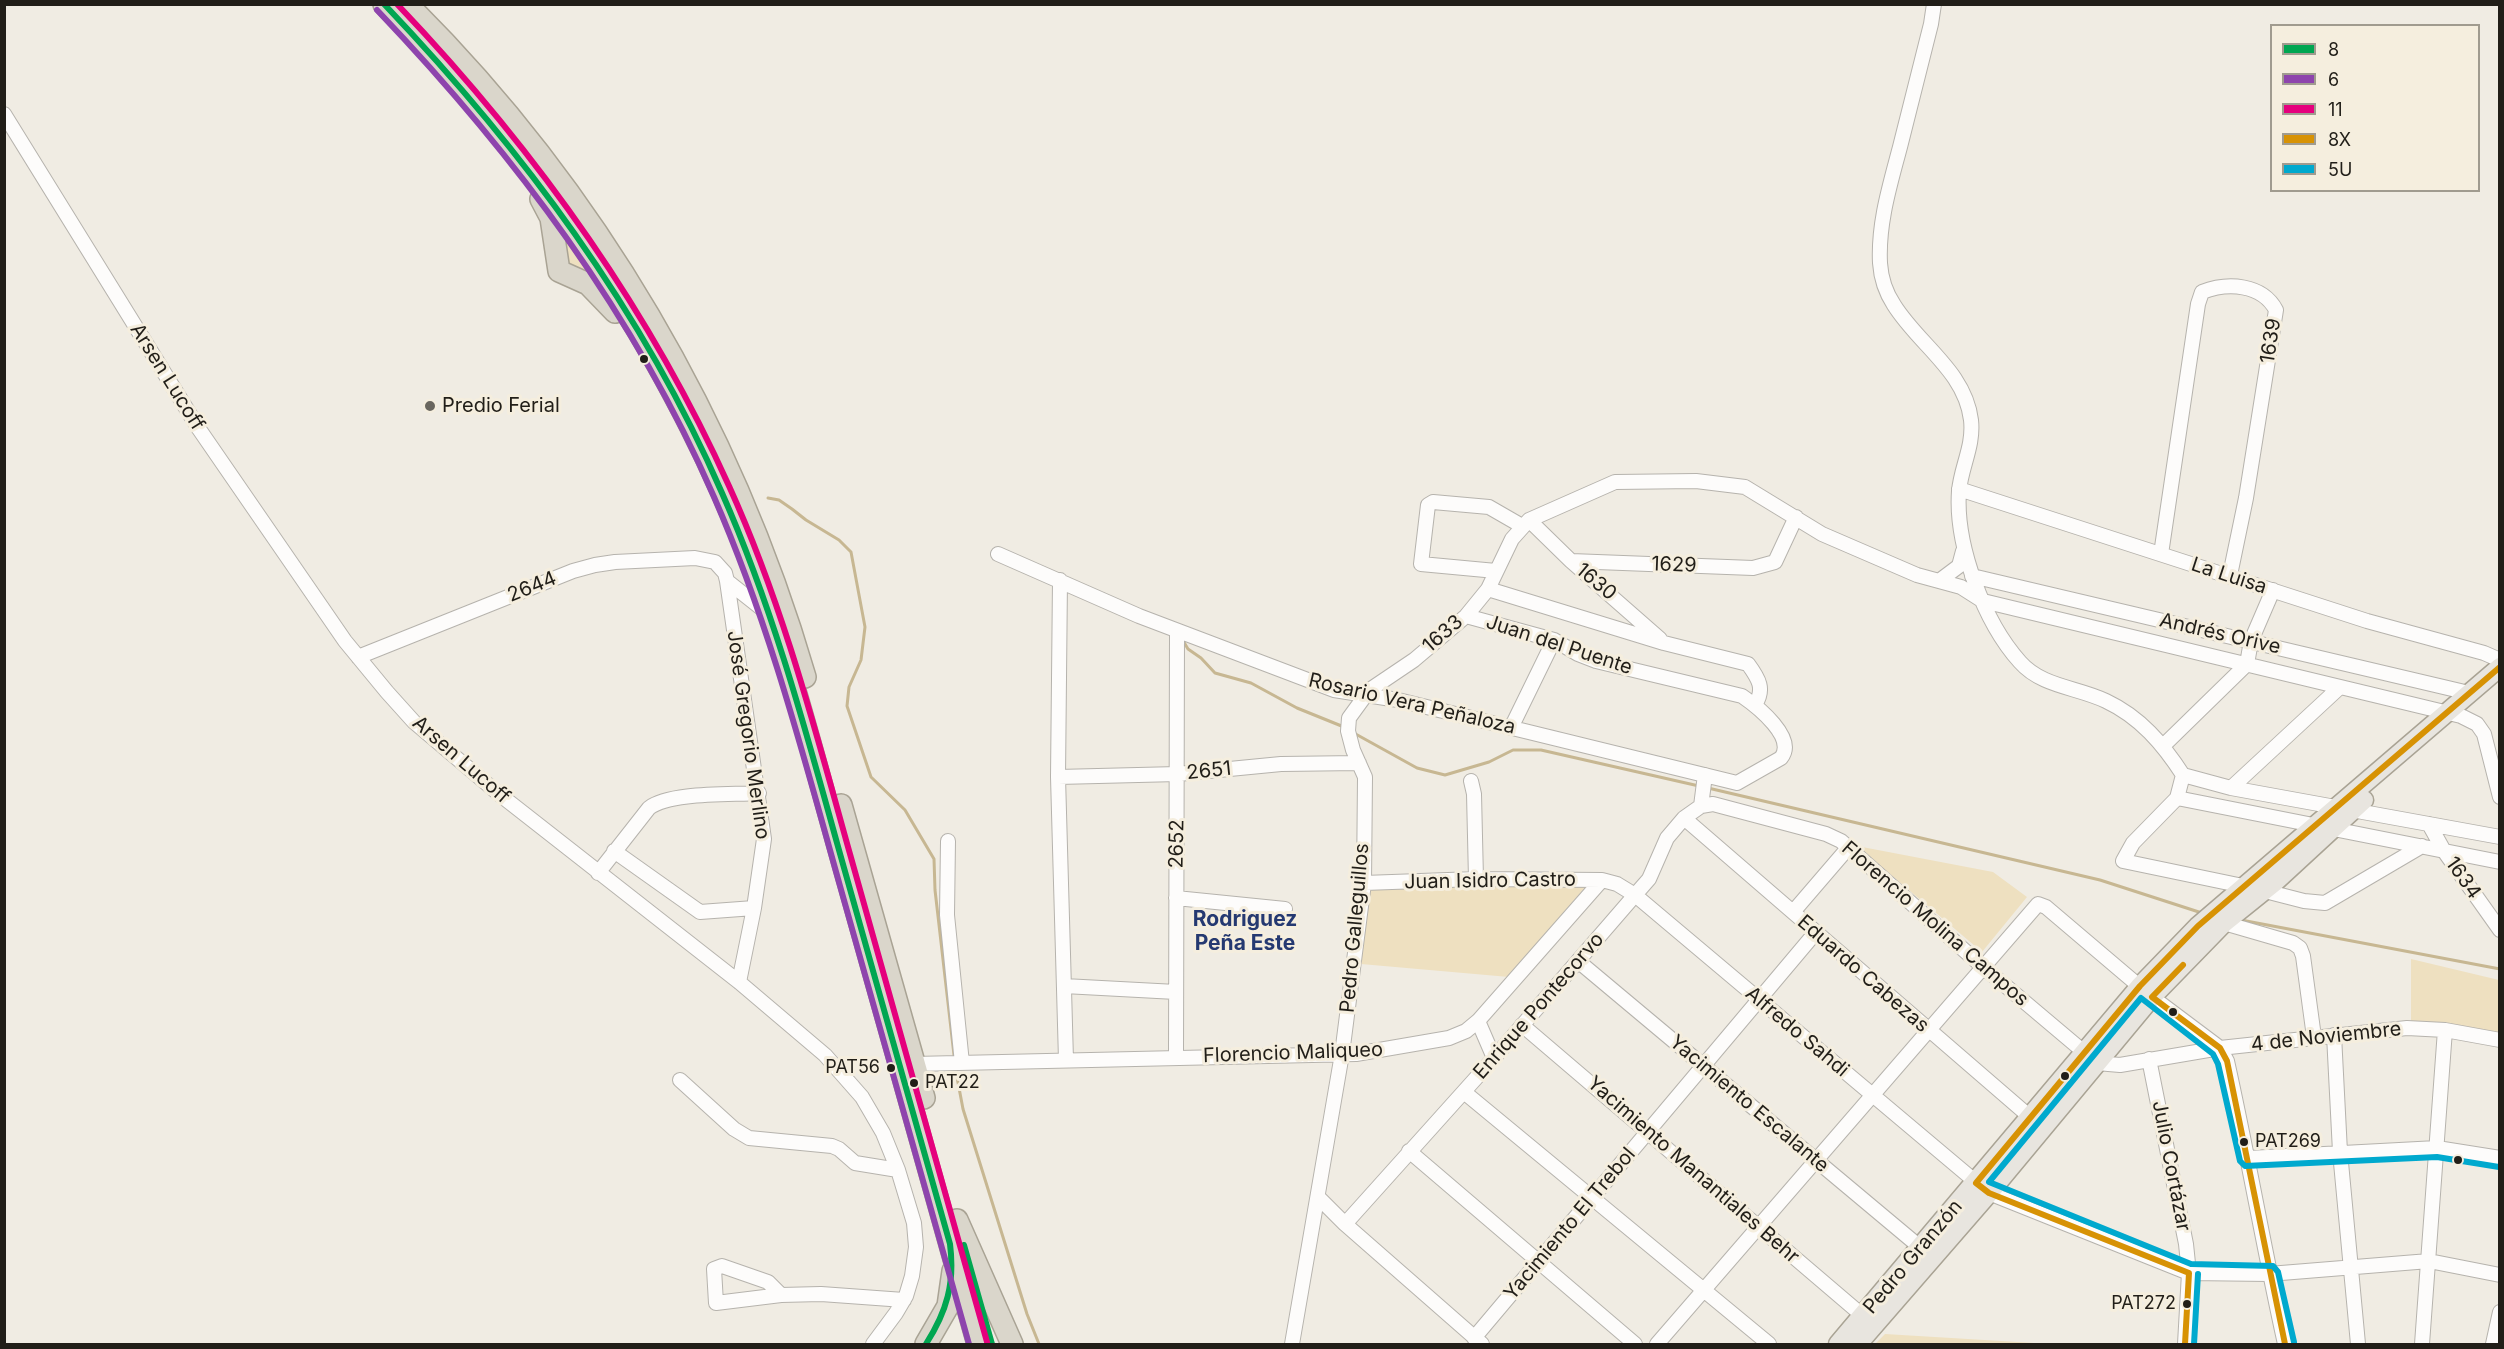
<!DOCTYPE html>
<html>
<head>
<meta charset="utf-8">
<style>
  body { margin:0 }
  #map { position:relative; width:2504px; height:1349px; overflow:hidden; background:#f0ece3; font-family:Inter,sans-serif }
  canvas { display:block }
  .frame { position:absolute; inset:0; border:6px solid #211e18; pointer-events:none }
  .legend { position:absolute; left:2270px; top:24px; width:210px; height:168px; box-sizing:border-box; background:#f5eede; border:2px solid #a09b8f; margin:0; padding:8px 10px; list-style:none; font-size:18px; color:#211e18 }
  .legend li { display:flex; align-items:center; gap:12px; height:30px }
  .legend b { width:30px; border:2px solid #a09b8f }
</style>
</head>
<body>
<div id="map">
<canvas width="2504" height="1349"></canvas>
<div class="frame"></div>
<ul class="legend">
<li><b style="height:8px;background:#00a651"></b>8</li>
<li><b style="height:8px;background:#8e44ad"></b>6</li>
<li><b style="height:8px;background:#e5007d"></b>11</li>
<li><b style="height:8px;background:#d79204"></b>8X</li>
<li><b style="height:8px;background:#00a9ce"></b>5U</li>
</ul>
</div>
<script>
const ctx = document.querySelector('canvas').getContext('2d');
ctx.lineJoin = 'round';
function fill(path, color) { ctx.fillStyle = color; ctx.fill(path, 'evenodd'); }
function strokePath(path, color, width, dash) { ctx.strokeStyle = color; ctx.lineWidth = width; ctx.lineCap = dash ? 'butt' : 'round'; ctx.setLineDash(dash || []); ctx.stroke(path); }
function write(font, color, halo, rows, align = 'center') {
  ctx.font = font + ' Inter,sans-serif'; ctx.lineWidth = 6; ctx.setLineDash([]); ctx.textBaseline = 'middle'; ctx.strokeStyle = halo; ctx.fillStyle = color; for (const [text, x, y, turn = 0] of rows) {
    ctx.save(); ctx.translate(x, y); ctx.rotate((+turn || 0) * Math.PI / 180); ctx.textAlign = isNaN(turn) ? turn : align; if (halo) ctx.strokeText(text, 0, 0); ctx.fillText(text, 0, 0); ctx.restore();
  }
}
fill(new Path2D(`
  M 566,240 L 567,240 L 597,278 L 568,270 L 564,253 Z
  M 1857,846 L 1993,872 L 2027,897 L 1982,952 Z
  M 1588,884 L 1509,977 L 1361,964 L 1370,890 Z
  M 2411,959 L 2499,980 L 2499,1037 L 2411,1027 Z
  M 1885,1334 L 2051,1344 L 1875,1344 Z`), '#eee0c0');
strokePath(new Path2D(`
  M 768,498 L 779,500 L 792,509 L 806,520 L 839,540 L 851,552 L 865,627 L 861,660 L 849,687 L 847,706 L 871,777 L 905,810 L 934,859 L 935,890 L 954,1055
  M 1182,639 L 1188,649 L 1201,658 L 1215,673 L 1251,683 L 1297,708 L 1344,727
  M 1352,732 L 1417,768 L 1445,775 L 1489,762 L 1513,750 L 1541,750 L 1699,786
  M 1708,788 L 2100,880 L 2202,913
  M 2241,920 L 2500,969
  M 956,1072 L 963,1109 L 1027,1314 L 1039,1344`), '#c7b792', 3);
const minor = new Path2D(`
  M 1934,4 L 1931,24 C 1921,65 1910,106 1900,147 C 1890,185 1878,223 1880,263 C 1881,278 1886,293 1894,305 C 1919,345 1965,371 1971,420 C 1974,446 1961,467 1959,491 C 1955,545 1984,622 2020,662 C 2042,687 2077,687 2106,701 C 2140,717 2163,744 2183,775
  M 4,114 L 199,429 L 345,641 L 387,692 L 414,722 L 499,794 L 739,982 L 825,1055 L 862,1097 L 883,1133 L 898,1170 L 914,1223 L 916,1247 L 912,1276 L 906,1296 L 896,1313 L 873,1344
  M 1959,489 L 2367,621 L 2484,653 L 2500,660
  M 1529,520 L 1571,561 L 1660,639
  M 998,554 L 1139,616 L 1334,690 L 1398,700 L 1737,783 L 1781,758 C 1797,738 1758,707 1742,696 L 1596,661 L 1578,654 L 1554,640 L 1466,616
  M 2161,554 L 2198,304 L 2202,292 C 2228,282 2262,284 2276,310 L 2246,498 L 2230,575
  M 1571,561 L 1753,568 L 1775,562 L 1796,517
  M 1496,571 L 1421,564 L 1428,505 L 1433,502 L 1489,507 L 1522,526
  M 1972,576 L 2469,693
  M 1060,580 L 1058,777 L 1066,1060
  M 727,581 L 770,615
  M 1939,581 L 1961,587 L 1983,601 L 2461,716 L 2477,724 L 2484,734 L 2500,797
  M 1488,589 L 1664,643 L 1748,664 C 1759,679 1765,689 1755,705
  M 358,657 L 573,571 L 595,565 L 615,562 L 695,558 L 715,562 L 725,573 L 727,581 L 764,839 L 754,908 L 739,982
  M 1511,728 L 1554,640
  M 2164,745 L 2247,664 L 2251,641 L 2273,590
  M 2183,775 L 2231,788 L 2500,837
  M 2183,775 L 2177,798 L 2133,843 L 2123,861 L 2243,886
  M 1058,777 L 1178,774 L 1281,764 L 1359,763
  M 1471,781 L 1474,794 L 1476,879
  M 2231,788 L 2340,687
  M 2177,798 L 2500,862
  M 1701,806 L 1713,804 L 1826,834 L 1841,841 L 1982,966 L 2097,1063 L 2120,1065 L 2220,1048 L 2407,1028 L 2445,1030 L 2500,1040
  M 1684,818 L 2037,1123
  M 2429,824 L 2444,851 L 2500,930
  M 948,841 L 947,915 L 962,1063
  M 614,851 L 700,912 L 754,908
  M 598,873 L 649,808 C 670,792 731,795 759,793
  M 1364,883 L 1476,879 L 1602,880 L 1617,884 L 1635,895 L 1989,1193 L 2189,1273 L 2269,1274 L 2429,1261 L 2500,1275
  M 2265,891 L 2304,901 L 2325,903 L 2422,846
  M 1176,898 L 1285,909
  M 1793,912 L 1848,848
  M 2224,923 L 2293,943 L 2300,948 L 2303,956 L 2314,1037
  M 1578,961 L 1921,1248
  M 1064,986 L 1176,992
  M 1478,1021 L 1494,1058
  M 1522,1025 L 1863,1316
  M 2334,1035 L 2340,1152 L 2358,1344
  M 1176,1058 L 1177,631
  M 2149,1059 L 2186,1244 L 2189,1273 L 2185,1344
  M 914,1064 L 1356,1054 L 1449,1038 L 1466,1031 L 1478,1021 L 1602,880
  M 680,1080 L 734,1129 L 749,1138 L 832,1146 L 839,1149 L 855,1163 L 898,1170
  M 1464,1092 L 1769,1344
  M 1409,1151 L 1635,1344
  M 2249,1158 L 2437,1148 L 2500,1158
  M 1319,1198 L 1345,1224 L 1482,1344
  M 1345,1224 L 1494,1058 L 1635,895 L 1649,879 L 1667,838 L 1684,818 L 1701,806 L 1705,775
  M 781,1295 L 768,1282 L 722,1266 L 714,1269 L 716,1303 L 781,1295 L 821,1294 L 904,1300
  M 1474,1338 L 1816,932
  M 1292,1344 L 1342,1054 L 1364,883 L 1365,777 L 1353,750 L 1348,731 L 1349,718 L 1365,696 L 1371,689 L 1414,660 L 1466,616 L 1488,589 L 1512,539 L 1529,520 L 1615,482 L 1696,481 L 1745,487 L 1822,534 L 1917,575 L 1939,581 L 1959,566 L 1963,551
  M 1657,1344 L 2038,904 L 2046,907 L 2152,997 L 2220,1048 L 2227,1061 C 2248,1155 2264,1250 2285,1344
  M 2422,1344 L 2445,1030
  M 2493,1344 L 2500,1312`);
const major = new Path2D(`
  M 1838,1344 L 2140,986 L 2198,926 L 2500,667
  M 1858,1344 L 1989,1193 L 2152,997 L 2224,923 L 2275,882 L 2364,800`);
const highway = new Path2D(`
  M 384,4 C 544,164 673,358 754,569 C 792,667 816,769 845,870 C 889,1028 933,1186 978,1344
  M 407,4 C 595,190 731,424 805,677
  M 541,199 L 551,218 L 559,271 L 588,284 L 615,312
  M 841,805 L 924,1098
  M 957,1220 L 1012,1344
  M 926,1344 L 948,1306 L 953,1271`);
strokePath(minor, '#b6b3ad', 16);
strokePath(major, '#a9a394', 21);
strokePath(highway, '#a9a394', 24);
strokePath(minor, '#fdfcfb', 14);
strokePath(major, '#e8e5df', 18);
strokePath(highway, '#dad6cb', 21);
strokePath(new Path2D(`
  M 384,4 C 522,149 642,309 722,493 C 772,606 804,724 837,843 C 875,977 912,1110 950,1244 C 955,1283 947,1311 926,1344
  M 964,1245 L 992,1344`), '#00a651', 6);
strokePath(new Path2D(`
  M 377,10 C 515,155 634,313 714,497 C 769,623 803,754 840,886 C 883,1039 925,1192 969,1344`), '#8e44ad', 6);
strokePath(new Path2D(`
  M 397,4 C 533,147 648,306 729,486 C 783,605 815,729 850,854 C 896,1016 941,1179 987,1342`), '#e5007d', 6);
strokePath(new Path2D(`
  M 2183,965 L 2152,997 L 2220,1048 L 2227,1061 L 2285,1344
  M 2185,1344 L 2189,1273 L 1989,1193 L 1976,1183 L 2140,986 L 2198,926 L 2500,667`), '#d79204', 6);
strokePath(new Path2D(`
  M 2294,1342 L 2278,1272 L 2273,1266 L 2191,1264 L 1989,1182 L 2141,998 L 2213,1054 L 2218,1064 L 2240,1161 L 2245,1166 L 2437,1157 L 2499,1167
  M 2194,1344 L 2198,1274`), '#00a9ce', 6);
for (const [x, y, r, color] of [
  [644,359,5,"#211e18"],
  [430,406,6,"#69665f"],
  [2173,1012,5,"#211e18"],
  [891,1068,5,"#211e18"],
  [2065,1076,5,"#211e18"],
  [914,1083,5,"#211e18"],
  [2244,1142,5,"#211e18"],
  [2458,1160,5,"#211e18"],
  [2187,1304,5,"#211e18"]
]) { const dot = new Path2D(); dot.arc(x, y, r, 0, 2 * Math.PI); ctx.fillStyle = color; ctx.fill(dot); strokePath(dot, '#f5eede', 2); }
write('18px', '#211e18', '#f5eede', [
  ["PAT56",880,1068],
  ["PAT22",925,1083,"left"],
  ["PAT269",2255,1142,"left"],
  ["PAT272",2176,1304]
], 'right');
write('20px', '#211e18', '#f5eede', [
  ["1639",2271,341,-81],
  ["Arsen Lucoff",167,377,58],
  ["1629",1674,565,2],
  ["La Luisa",2229,576,18],
  ["1630",1596,582,40],
  ["2644",532,587,-22],
  ["1633",1443,634,-41],
  ["Andrés Orive",2220,634,13],
  ["Juan del Puente",1559,645,18],
  ["Rosario Vera Peñaloza",1412,704,13],
  ["José Gregorio Merlino",748,735,82],
  ["Arsen Lucoff",461,760,41],
  ["2651",1209,771,-6],
  ["2652",1177,844,-89],
  ["1634",2463,878,55],
  ["Juan Isidro Castro",1490,881,-1],
  ["Florencio Molina Campos",1935,924,41],
  ["Pedro Galleguillos",1355,928,-85],
  ["Eduardo Cabezas",1863,974,41],
  ["Enrique Pontecorvo",1539,1006,-49],
  ["Alfredo Sahdi",1797,1032,40],
  ["4 de Noviembre",2326,1037,-6],
  ["Florencio Maliqueo",1293,1053,-2],
  ["Yacimiento Escalante",1749,1104,40],
  ["Julio Cortázar",2171,1166,79],
  ["Yacimiento Manantiales Behr",1693,1170,41],
  ["Yacimiento El Trebol",1570,1224,-50],
  ["Pedro Granzón",1913,1257,-50]
]);
write('20px', '#211e18', '#f5eede', [
  ["Predio Ferial",442,406]
], 'left');
write('bold 21px', '#253971', '#f5eede', [
  ["Rodriguez",1245,920],
  ["Peña Este",1245,944]
]);
</script>
</body>
</html>
